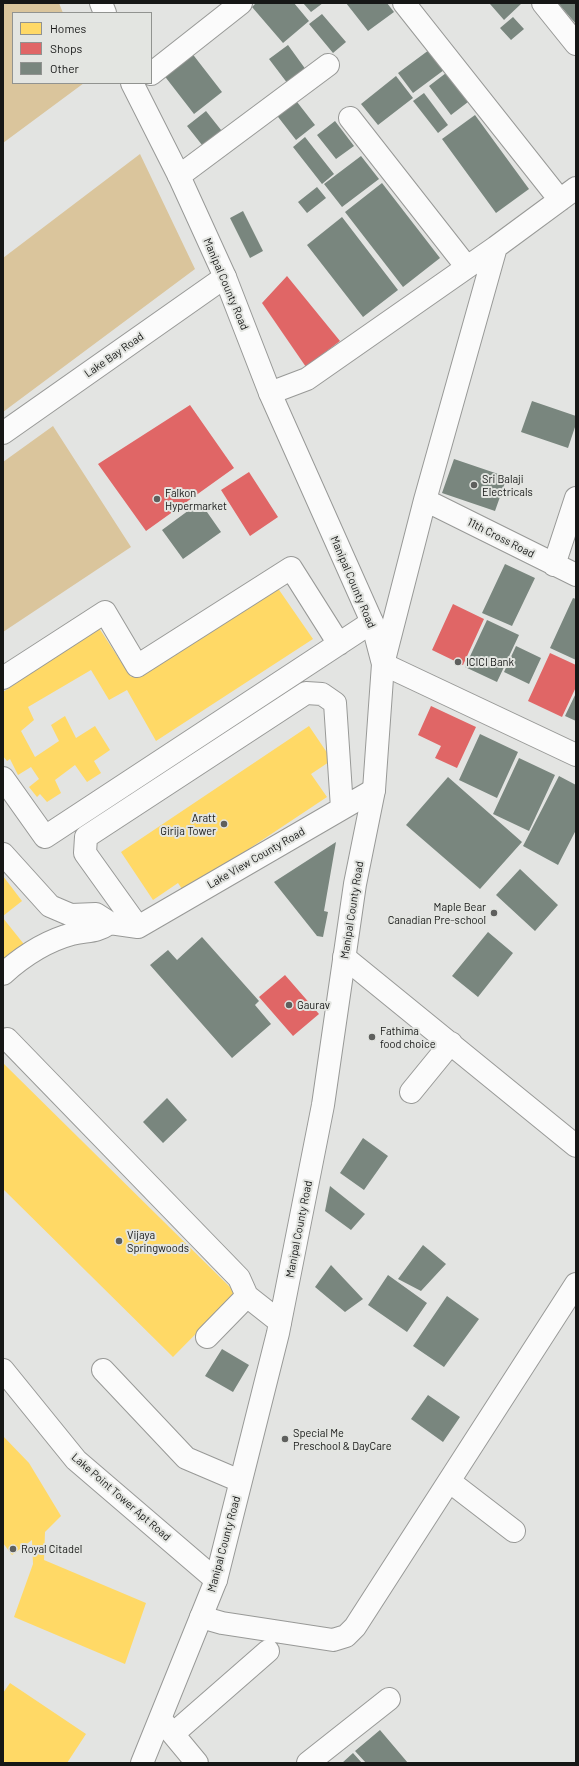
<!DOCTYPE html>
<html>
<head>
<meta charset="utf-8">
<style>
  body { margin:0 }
  #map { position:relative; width:579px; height:1766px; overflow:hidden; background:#e3e4e2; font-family:Barlow,sans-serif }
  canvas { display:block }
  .frame { position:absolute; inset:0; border:4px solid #161716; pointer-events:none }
  .legend { position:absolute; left:12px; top:12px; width:140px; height:72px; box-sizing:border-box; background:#e3e5e1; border:1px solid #919390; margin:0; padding:5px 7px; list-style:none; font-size:12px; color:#161716 }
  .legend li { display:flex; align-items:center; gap:8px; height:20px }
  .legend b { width:20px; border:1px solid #919390 }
</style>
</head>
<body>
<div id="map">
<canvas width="579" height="1766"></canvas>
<div class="frame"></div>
<ul class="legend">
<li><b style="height:11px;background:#ffd966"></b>Homes</li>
<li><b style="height:11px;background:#e06666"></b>Shops</li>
<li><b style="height:11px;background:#79867e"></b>Other</li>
</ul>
</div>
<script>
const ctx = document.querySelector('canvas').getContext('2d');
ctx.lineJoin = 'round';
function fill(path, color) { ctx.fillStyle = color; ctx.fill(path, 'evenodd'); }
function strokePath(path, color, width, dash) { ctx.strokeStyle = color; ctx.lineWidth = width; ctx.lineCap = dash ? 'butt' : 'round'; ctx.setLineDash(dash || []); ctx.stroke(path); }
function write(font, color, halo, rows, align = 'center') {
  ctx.font = font + ' Barlow,sans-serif'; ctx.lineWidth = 4; ctx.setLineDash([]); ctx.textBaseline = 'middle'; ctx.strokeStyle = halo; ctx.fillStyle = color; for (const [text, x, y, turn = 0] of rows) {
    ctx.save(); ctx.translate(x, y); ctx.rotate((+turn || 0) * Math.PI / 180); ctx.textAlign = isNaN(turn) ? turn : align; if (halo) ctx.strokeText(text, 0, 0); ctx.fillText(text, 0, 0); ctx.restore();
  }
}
fill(new Path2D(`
  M 3,3 L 59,3 L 63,13 L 13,13 L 13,83 L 84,83 L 3,143 Z
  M 140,154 L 195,269 L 3,412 L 3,258 Z
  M 53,426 L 131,547 L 3,632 L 3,462 Z`), '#dac59c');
fill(new Path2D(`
  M 275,584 L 313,639 L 156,741 L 127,690 L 109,700 L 91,670 L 28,707 L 34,720 L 21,731 L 35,757 L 59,741 L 51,725 L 65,716 L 76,738 L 95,726 L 110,750 L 94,761 L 101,773 L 87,782 L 75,765 L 55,780 L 61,793 L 47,802 L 40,794 L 37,797 L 29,787 L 39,779 L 31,767 L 18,775 L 10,759 L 7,761 L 3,756 L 3,692 L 99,628 L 131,677 Z
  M 309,726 L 332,760 L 311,774 L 327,797 L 184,892 L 178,883 L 153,900 L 121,852 Z
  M 3,876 L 22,901 L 3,916 Z
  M 3,918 L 27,948 L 3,967 Z
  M 3,1063 L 236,1293 L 173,1357 L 3,1189 Z
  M 3,1436 L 29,1463 L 61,1516 L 45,1532 L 44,1560 L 146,1603 L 125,1664 L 14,1617 L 33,1564 L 32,1540 L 12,1555 L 3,1543 Z
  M 10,1683 L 86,1734 L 67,1763 L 3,1763 L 3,1693 Z`), '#ffd966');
fill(new Path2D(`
  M 287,276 L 340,341 L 306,367 L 262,303 Z
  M 190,405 L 234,468 L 146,531 L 98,464 Z
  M 249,472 L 278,517 L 250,536 L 221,490 Z
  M 453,604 L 484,619 L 463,665 L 432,650 Z
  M 550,653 L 576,665 L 576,687 L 562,717 L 528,701 Z
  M 431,706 L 476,727 L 457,768 L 435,758 L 441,746 L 418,735 Z
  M 285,975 L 319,1014 L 293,1036 L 259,997 Z`), '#e06666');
fill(new Path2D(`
  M 256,3 L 294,3 L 309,21 L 283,43 L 252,7 Z
  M 303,3 L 323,3 L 311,12 Z
  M 346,3 L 387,3 L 394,12 L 368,31 Z
  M 491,3 L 522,3 L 504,20 L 490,4 Z
  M 558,3 L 576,3 L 576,24 Z
  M 322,14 L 346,42 L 333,53 L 309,24 Z
  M 513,17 L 524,29 L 511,40 L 500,28 Z
  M 288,45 L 309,74 L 291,88 L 269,59 Z
  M 429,50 L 444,70 L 413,93 L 398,73 Z
  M 191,52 L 222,92 L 194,114 L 163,74 Z
  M 446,73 L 468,102 L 451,115 L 429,86 Z
  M 396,76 L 413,98 L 378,125 L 361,104 Z
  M 424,93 L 448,125 L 438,133 L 413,101 Z
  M 294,98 L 315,125 L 296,140 L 275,113 Z
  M 206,111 L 225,135 L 206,150 L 187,126 Z
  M 475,115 L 529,189 L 496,213 L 442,139 Z
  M 335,121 L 354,146 L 336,159 L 317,135 Z
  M 305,137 L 334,174 L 322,184 L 293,147 Z
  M 361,156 L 379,179 L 342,207 L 324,184 Z
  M 382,183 L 440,258 L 403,287 L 345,212 Z
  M 317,187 L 326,198 L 307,213 L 298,202 Z
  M 243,211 L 263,251 L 250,258 L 230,218 Z
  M 342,217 L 398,290 L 363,317 L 307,245 Z
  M 532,401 L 576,416 L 576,424 L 568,448 L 521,432 Z
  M 454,459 L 507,477 L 495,511 L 442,493 Z
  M 200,502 L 221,532 L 183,559 L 162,530 Z
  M 505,564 L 535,578 L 512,626 L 482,613 Z
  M 573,598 L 576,599 L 576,660 L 550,648 Z
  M 487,620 L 519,635 L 497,682 L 465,667 Z
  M 516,646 L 541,658 L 529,684 L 504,672 Z
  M 576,693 L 576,721 L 565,716 Z
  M 480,734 L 518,752 L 497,798 L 459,780 Z
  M 519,758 L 555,775 L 529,831 L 493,814 Z
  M 559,776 L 576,785 L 576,830 L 558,865 L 523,846 Z
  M 448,777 L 522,842 L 480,889 L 406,825 Z
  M 336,842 L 324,911 L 328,912 L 323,937 L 317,936 L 274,882 Z
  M 520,869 L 558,905 L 535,931 L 496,895 Z
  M 488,932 L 513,953 L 478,997 L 452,976 Z
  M 202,937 L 259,1001 L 255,1005 L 271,1024 L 232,1058 L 150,965 L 168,950 L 177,960 Z
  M 167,1098 L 187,1120 L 163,1143 L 143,1122 Z
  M 363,1138 L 388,1156 L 364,1190 L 340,1173 Z
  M 330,1186 L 365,1214 L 351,1230 L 325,1211 Z
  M 423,1245 L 446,1264 L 421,1291 L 398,1279 Z
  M 331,1265 L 363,1299 L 345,1312 L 315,1287 Z
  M 388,1275 L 427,1303 L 407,1332 L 368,1305 Z
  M 447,1296 L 479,1319 L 444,1367 L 413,1346 Z
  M 222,1349 L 249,1365 L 233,1392 L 205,1376 Z
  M 428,1395 L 460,1417 L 443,1442 L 411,1419 Z
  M 380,1730 L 408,1763 L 366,1763 L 355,1751 Z
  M 353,1753 L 362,1763 L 342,1763 Z`), '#79867e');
const minor = new Path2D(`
  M 404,3 L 560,200
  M 543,3 L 576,44
  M 151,74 L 241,3
  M 350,118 L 466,266
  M 179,176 L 328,65
  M 576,188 L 496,247 L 425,500 L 383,664 L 576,755
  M 270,393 L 307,379 L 496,247
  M 3,433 L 225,277
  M 425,500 L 576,575
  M 554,565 L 576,498
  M 3,678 L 105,612 L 137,666 L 291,568 L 339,644
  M 3,778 L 45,837 L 372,622
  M 3,854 L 50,906 L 71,915 L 96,914 L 110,923 L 138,927
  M 138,927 L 85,853 L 86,837 L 306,693 L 322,694 L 335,703 L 342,808
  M 138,927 L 374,790
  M 344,957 L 576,1146
  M 3,974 C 23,956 46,941 72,934 C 88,930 95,933 110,923
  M 7,1039 L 239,1278 L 247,1296 L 280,1322
  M 411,1092 L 451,1043
  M 207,1337 L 247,1296
  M 3,1370 L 76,1460 L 216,1580
  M 103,1370 L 186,1458 L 240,1481
  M 449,1481 L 514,1531
  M 201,1617 L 222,1623 L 333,1640 L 346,1636 L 355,1627 L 576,1284
  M 163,1722 L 197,1763
  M 173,1734 L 268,1651
  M 308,1763 L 389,1699`);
const major = new Path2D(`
  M 101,3 L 105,13
  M 132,83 L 179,176 L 225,277 L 270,393 L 372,622 L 383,664 L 374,790 L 355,884 L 323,1105 L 278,1333 L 216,1580 L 142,1763`);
strokePath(minor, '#989997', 24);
strokePath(major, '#989997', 24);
strokePath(minor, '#fbfbfb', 22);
strokePath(major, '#fbfbfb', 22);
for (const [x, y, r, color] of [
  [474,485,4,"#5e5f5d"],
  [157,499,4,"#5e5f5d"],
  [458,662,4,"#5e5f5d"],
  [224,824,4,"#5e5f5d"],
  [494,913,4,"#5e5f5d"],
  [289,1005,4,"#5e5f5d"],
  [372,1037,4,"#5e5f5d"],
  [119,1241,4,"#5e5f5d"],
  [285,1439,4,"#5e5f5d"],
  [13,1549,4,"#5e5f5d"]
]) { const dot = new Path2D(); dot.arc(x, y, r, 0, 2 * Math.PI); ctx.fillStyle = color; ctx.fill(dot); strokePath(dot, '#e3e5e1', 1.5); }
write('11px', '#161716', '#e3e5e1', [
  ["Manipal County Road",226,284,67],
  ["Lake Bay Road",114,355,-35],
  ["11th Cross Road",501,538,27],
  ["Manipal County Road",353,582,67],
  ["Lake View County Road",256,858,-30],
  ["Manipal County Road",352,910,-81],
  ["Manipal County Road",299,1229,-79],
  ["Lake Point Tower Apt Road",121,1497,41],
  ["Manipal County Road",224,1544,-75]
]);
write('11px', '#161716', '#e3e5e1', [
  ["Sri Balaji",482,479],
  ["Electricals",482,492],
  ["Falkon",165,493],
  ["Hypermarket",165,506],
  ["ICICI Bank",466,662],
  ["Aratt",216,818,"right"],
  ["Girija Tower",216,831,"right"],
  ["Maple Bear",486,907,"right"],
  ["Canadian Pre-school",486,920,"right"],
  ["Gaurav",297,1005],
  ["Fathima",380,1031],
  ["food choice",380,1044],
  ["Vijaya",127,1235],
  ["Springwoods",127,1248],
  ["Special Me",293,1433],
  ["Preschool & DayCare",293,1446],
  ["Royal Citadel",21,1549]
], 'left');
</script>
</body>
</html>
